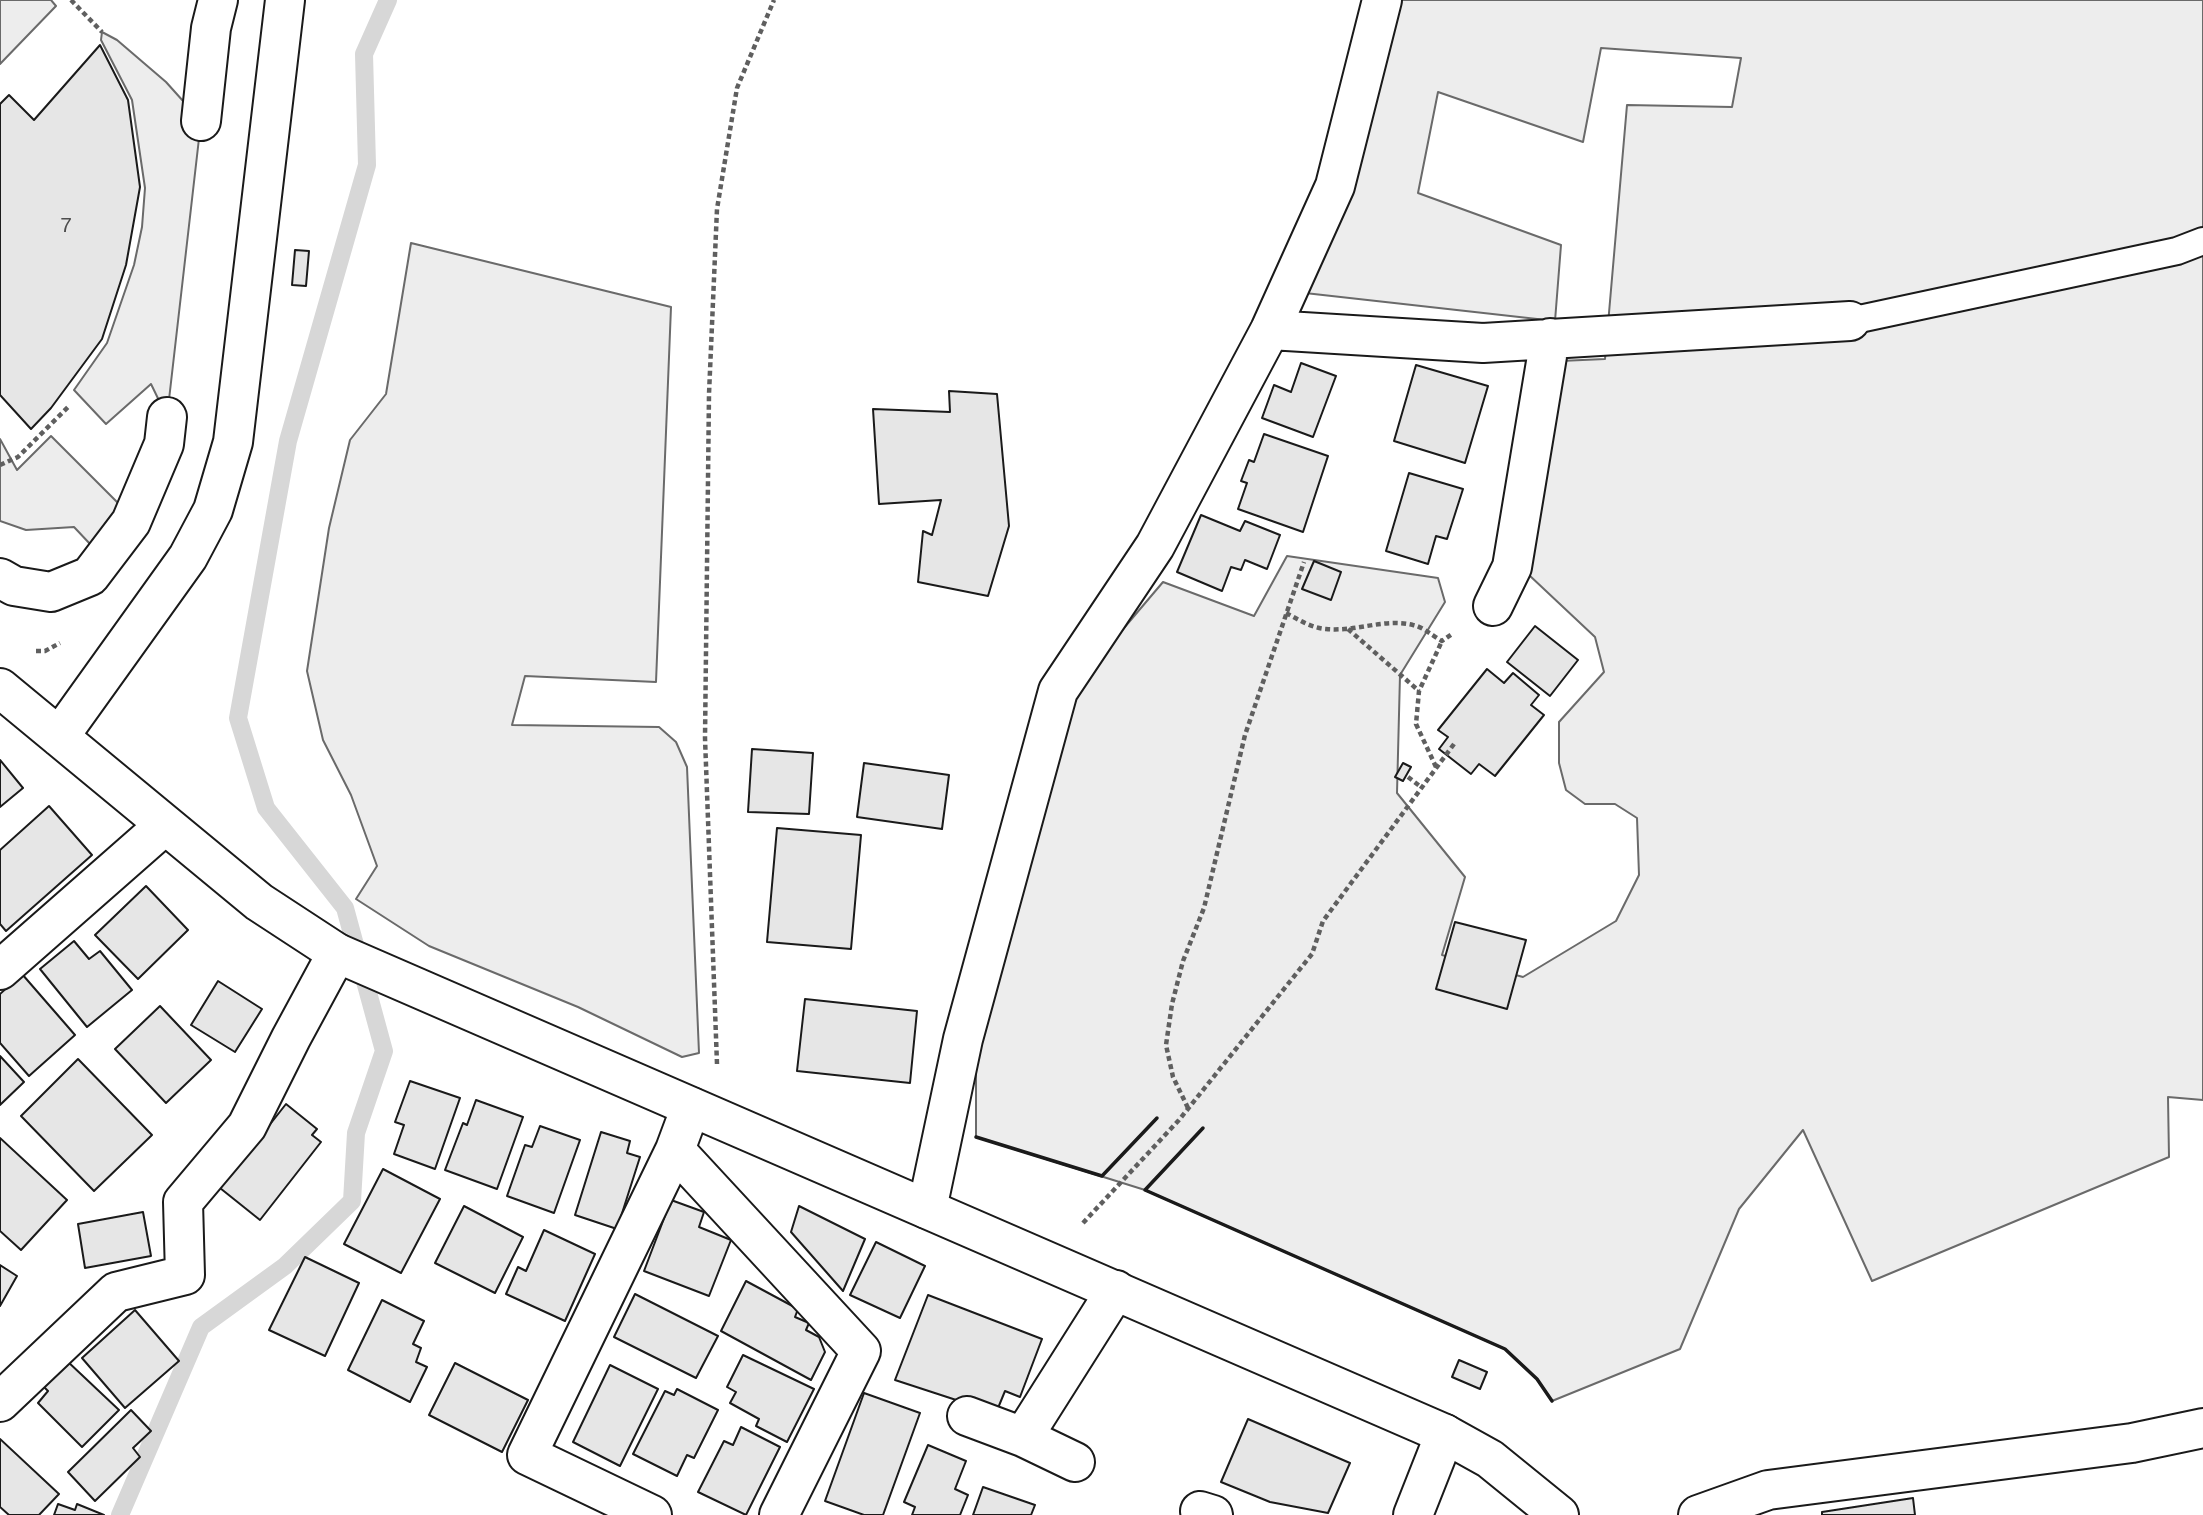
<!DOCTYPE html>
<html>
<head>
<meta charset="utf-8">
<style>
  body { margin:0 }
  canvas { display:block; background:#fff }
</style>
</head>
<body>
<canvas width="2203" height="1515"></canvas>
<script>
const ctx = document.querySelector('canvas').getContext('2d');
ctx.lineJoin = 'round';
function fill(path, color) { ctx.fillStyle = color; ctx.fill(path, 'evenodd'); }
function strokePath(path, color, width, dash) { ctx.strokeStyle = color; ctx.lineWidth = width; ctx.lineCap = dash ? 'butt' : 'round'; ctx.setLineDash(dash || []); ctx.stroke(path); }
function write(font, color, halo, rows, align = 'center') {
  ctx.font = font + ' Helvetica,sans-serif'; ctx.lineWidth = 5; ctx.setLineDash([]); ctx.textBaseline = 'middle'; ctx.strokeStyle = halo; ctx.fillStyle = color; for (const [text, x, y, turn = 0] of rows) {
    ctx.save(); ctx.translate(x, y); ctx.rotate((+turn || 0) * Math.PI / 180); ctx.textAlign = isNaN(turn) ? turn : align; if (halo) ctx.strokeText(text, 0, 0); ctx.fillText(text, 0, 0); ctx.restore();
  }
}
const built = new Path2D(`
  M 0,0 L 51,0 L 56,6 L 0,64 Z
  M 1399,0 L 2203,0 L 2203,1100 L 2168,1097 L 2169,1157 L 1872,1281 L 1803,1130 L 1739,1209 L 1680,1349 L 1552,1401 L 1537,1379 L 1505,1349 L 1145,1190 L 976,1137 L 976,1041 L 1068,694 L 1163,582 L 1254,616 L 1287,556 L 1438,578 L 1445,602 L 1400,675 L 1397,793 L 1465,877 L 1442,955 L 1523,977 L 1616,921 L 1639,875 L 1637,818 L 1615,804 L 1585,804 L 1566,790 L 1559,763 L 1559,722 L 1604,672 L 1595,637 L 1529,575 L 1560,361 L 1605,359 L 1627,105 L 1732,107 L 1741,58 L 1601,48 L 1583,142 L 1438,92 L 1418,193 L 1561,245 L 1555,321 L 1296,292 Z
  M 102,32 L 117,40 L 166,82 L 201,121 L 167,417 L 151,384 L 106,424 L 74,390 L 107,343 L 134,265 L 142,227 L 145,188 L 132,100 L 101,40 Z
  M 411,243 L 671,307 L 656,682 L 525,676 L 512,725 L 659,727 L 676,742 L 687,767 L 699,1053 L 682,1057 L 578,1007 L 429,946 L 356,899 L 377,866 L 351,795 L 323,740 L 307,671 L 329,528 L 350,440 L 386,394 Z
  M 51,436 L 125,510 L 91,545 L 74,527 L 26,530 L 0,521 L 0,439 L 17,470 Z`);
fill(built, '#ededed');
strokePath(built, '#6a6a6a', 2);
strokePath(new Path2D(`
  M 120,1515 L 201,1327 L 285,1266 L 352,1201 L 356,1133 L 384,1051 L 345,908 L 266,808 L 238,718 L 288,441 L 367,165 L 364,54 L 388,0`), '#d7d7d7', 18);
const building = new Path2D(`
  M 100,45 L 128,100 L 140,187 L 126,265 L 102,339 L 51,408 L 31,429 L 0,395 L 0,104 L 9,95 L 34,120 Z
  M 295,250 L 309,251 L 306,286 L 292,285 Z
  M 1301,363 L 1336,376 L 1313,437 L 1262,418 L 1274,385 L 1291,392 Z
  M 1416,365 L 1488,386 L 1465,463 L 1394,441 Z
  M 949,391 L 997,394 L 1009,526 L 988,596 L 918,582 L 923,531 L 932,535 L 941,500 L 879,504 L 873,409 L 950,412 Z
  M 1264,434 L 1328,456 L 1303,532 L 1238,509 L 1247,483 L 1241,481 L 1249,460 L 1254,462 Z
  M 1409,473 L 1463,489 L 1447,539 L 1436,536 L 1428,564 L 1386,551 Z
  M 1201,515 L 1240,531 L 1245,521 L 1280,535 L 1267,569 L 1245,560 L 1241,570 L 1231,567 L 1222,591 L 1177,572 Z
  M 1314,561 L 1341,572 L 1331,600 L 1302,589 Z
  M 1535,626 L 1578,660 L 1550,696 L 1507,662 Z
  M 1487,669 L 1504,683 L 1513,673 L 1539,695 L 1531,705 L 1544,715 L 1495,776 L 1479,764 L 1471,774 L 1439,749 L 1448,737 L 1438,730 Z
  M 752,749 L 813,753 L 809,814 L 748,812 Z
  M 0,760 L 23,788 L 0,807 Z
  M 864,763 L 949,775 L 942,829 L 857,817 Z
  M 1403,763 L 1411,767 L 1403,781 L 1395,777 Z
  M 49,806 L 92,855 L 6,931 L 0,924 L 0,850 Z
  M 777,828 L 861,835 L 851,949 L 767,942 Z
  M 146,886 L 188,930 L 138,979 L 95,935 Z
  M 1455,922 L 1526,940 L 1507,1009 L 1436,989 Z
  M 74,941 L 89,959 L 100,951 L 132,990 L 87,1027 L 40,969 Z
  M 22,974 L 75,1035 L 29,1076 L 0,1043 L 0,994 Z
  M 218,981 L 262,1009 L 235,1052 L 191,1025 Z
  M 805,999 L 917,1011 L 910,1083 L 797,1071 Z
  M 160,1006 L 211,1060 L 166,1103 L 115,1049 Z
  M 0,1056 L 24,1082 L 0,1105 Z
  M 78,1059 L 152,1135 L 94,1191 L 21,1116 Z
  M 410,1081 L 460,1098 L 435,1169 L 394,1154 L 404,1125 L 395,1122 Z
  M 476,1100 L 523,1117 L 497,1189 L 445,1170 L 463,1123 L 467,1125 Z
  M 286,1104 L 317,1129 L 312,1135 L 321,1142 L 260,1220 L 220,1188 Z
  M 540,1126 L 580,1140 L 554,1213 L 507,1196 L 525,1145 L 532,1147 Z
  M 601,1132 L 630,1141 L 627,1153 L 640,1157 L 617,1229 L 575,1215 Z
  M 0,1138 L 67,1200 L 21,1250 L 0,1231 Z
  M 383,1169 L 440,1199 L 401,1273 L 344,1244 Z
  M 671,1200 L 704,1212 L 699,1227 L 731,1240 L 709,1296 L 644,1271 Z
  M 464,1206 L 523,1237 L 495,1293 L 435,1263 Z
  M 799,1206 L 865,1239 L 843,1291 L 791,1232 Z
  M 143,1212 L 151,1256 L 85,1268 L 78,1224 Z
  M 544,1230 L 595,1254 L 565,1321 L 506,1294 L 518,1267 L 526,1271 Z
  M 876,1242 L 925,1266 L 900,1318 L 850,1295 Z
  M 305,1257 L 359,1283 L 325,1356 L 269,1330 Z
  M 0,1265 L 17,1276 L 0,1306 Z
  M 746,1281 L 798,1309 L 795,1317 L 809,1323 L 806,1330 L 819,1337 L 825,1352 L 811,1380 L 721,1331 Z
  M 635,1294 L 718,1336 L 696,1378 L 614,1337 Z
  M 928,1295 L 1042,1339 L 1020,1397 L 1005,1391 L 996,1413 L 895,1380 Z
  M 382,1300 L 424,1321 L 413,1344 L 421,1348 L 416,1362 L 427,1367 L 410,1402 L 348,1370 Z
  M 135,1310 L 179,1361 L 125,1408 L 82,1358 Z
  M 743,1355 L 814,1389 L 787,1442 L 756,1426 L 759,1419 L 730,1403 L 736,1392 L 727,1387 Z
  M 66,1360 L 119,1410 L 82,1447 L 38,1403 L 48,1391 L 42,1385 Z
  M 1459,1360 L 1487,1372 L 1480,1389 L 1452,1377 Z
  M 455,1363 L 528,1400 L 502,1452 L 429,1415 Z
  M 610,1365 L 658,1389 L 620,1466 L 573,1442 Z
  M 677,1389 L 718,1410 L 694,1458 L 687,1455 L 677,1476 L 633,1454 L 665,1391 L 674,1395 Z
  M 864,1393 L 920,1413 L 883,1515 L 864,1515 L 825,1501 Z
  M 131,1410 L 151,1431 L 133,1448 L 140,1457 L 95,1501 L 68,1472 Z
  M 1248,1419 L 1350,1463 L 1328,1513 L 1270,1502 L 1221,1482 Z
  M 741,1427 L 780,1447 L 746,1515 L 698,1492 L 724,1441 L 733,1445 Z
  M 0,1439 L 59,1494 L 39,1515 L 9,1515 L 0,1507 Z
  M 928,1445 L 966,1461 L 955,1489 L 968,1495 L 960,1515 L 912,1515 L 915,1507 L 904,1502 Z
  M 983,1487 L 1035,1505 L 1031,1515 L 973,1515 Z
  M 1913,1498 L 1915,1515 L 1822,1515 L 1822,1512 Z
  M 58,1504 L 75,1510 L 77,1504 L 104,1515 L 54,1515 Z`);
fill(building, '#e6e6e6');
strokePath(building, '#1a1a1a', 2);
const lane = new Path2D(`
  M 1850,321 L 2177,251 L 2203,241`);
const street = new Path2D(`
  M 201,121 L 211,28 L 218,0
  M 1270,330 L 1483,343 L 1850,321
  M 0,578 L 14,586 L 51,592 L 90,576 L 131,522 L 164,444 L 167,417
  M 1493,606 L 1512,567 L 1550,338
  M 0,970 L 165,825
  M 675,1150 L 861,1351 L 779,1515
  M 927,1209 L 963,1039 L 1058,691 L 1155,546 L 1270,330 L 1335,186 L 1382,0
  M 0,1402 L 116,1292 L 185,1275 L 183,1202 L 247,1126 L 291,1038 L 337,953
  M 967,1416 L 1023,1437 L 1075,1462
  M 1023,1437 L 1116,1290
  M 1200,1511 L 1213,1515
  M 652,1515 L 527,1455 L 675,1150 L 691,1107
  M 1413,1515 L 1445,1434
  M 1698,1515 L 1768,1490 L 2132,1443 L 2203,1428`);
const secondary = new Path2D(`
  M 0,688 L 259,902 L 337,953 L 1445,1434 L 1490,1459 L 1559,1515
  M 59,737 L 188,557 L 213,510 L 233,442 L 285,0`);
strokePath(lane, '#1a1a1a', 30);
strokePath(street, '#1a1a1a', 42);
strokePath(secondary, '#1a1a1a', 42);
strokePath(new Path2D(`
  M 71,0 L 102,32
  M 0,465 L 18,457 L 68,407
  M 1286,613 C 1299,620 1312,628 1326,629 C 1356,632 1384,618 1413,625 C 1423,627 1433,636 1442,641 L 1452,634
  M 1348,629 L 1419,691
  M 36,651 L 45,651 L 60,643
  M 1436,767 L 1416,724 L 1419,691 L 1442,641
  M 1408,777 L 1421,787
  M 717,1064 L 705,738 L 709,394 L 717,209 L 737,88 L 774,0
  M 1188,1108 L 1173,1077 L 1166,1045 L 1172,1004 L 1183,961 L 1204,908 L 1245,735 L 1304,562
  M 1083,1223 L 1179,1120 L 1312,954 L 1323,921 L 1454,744`), '#5f5f5f', 4.5, [5, 3.5]);
strokePath(lane, '#fff', 26);
strokePath(street, '#fff', 38);
strokePath(secondary, '#fff', 38);
strokePath(new Path2D(`
  M 1203,1128 L 1145,1190 L 1505,1349 L 1537,1379 L 1552,1401
  M 976,1137 L 1102,1176 L 1157,1118`), '#1a1a1a', 3.5);
write('21px', '#4d4d4d', null, [
  ["7",66,226]
]);
</script>
</body>
</html>
